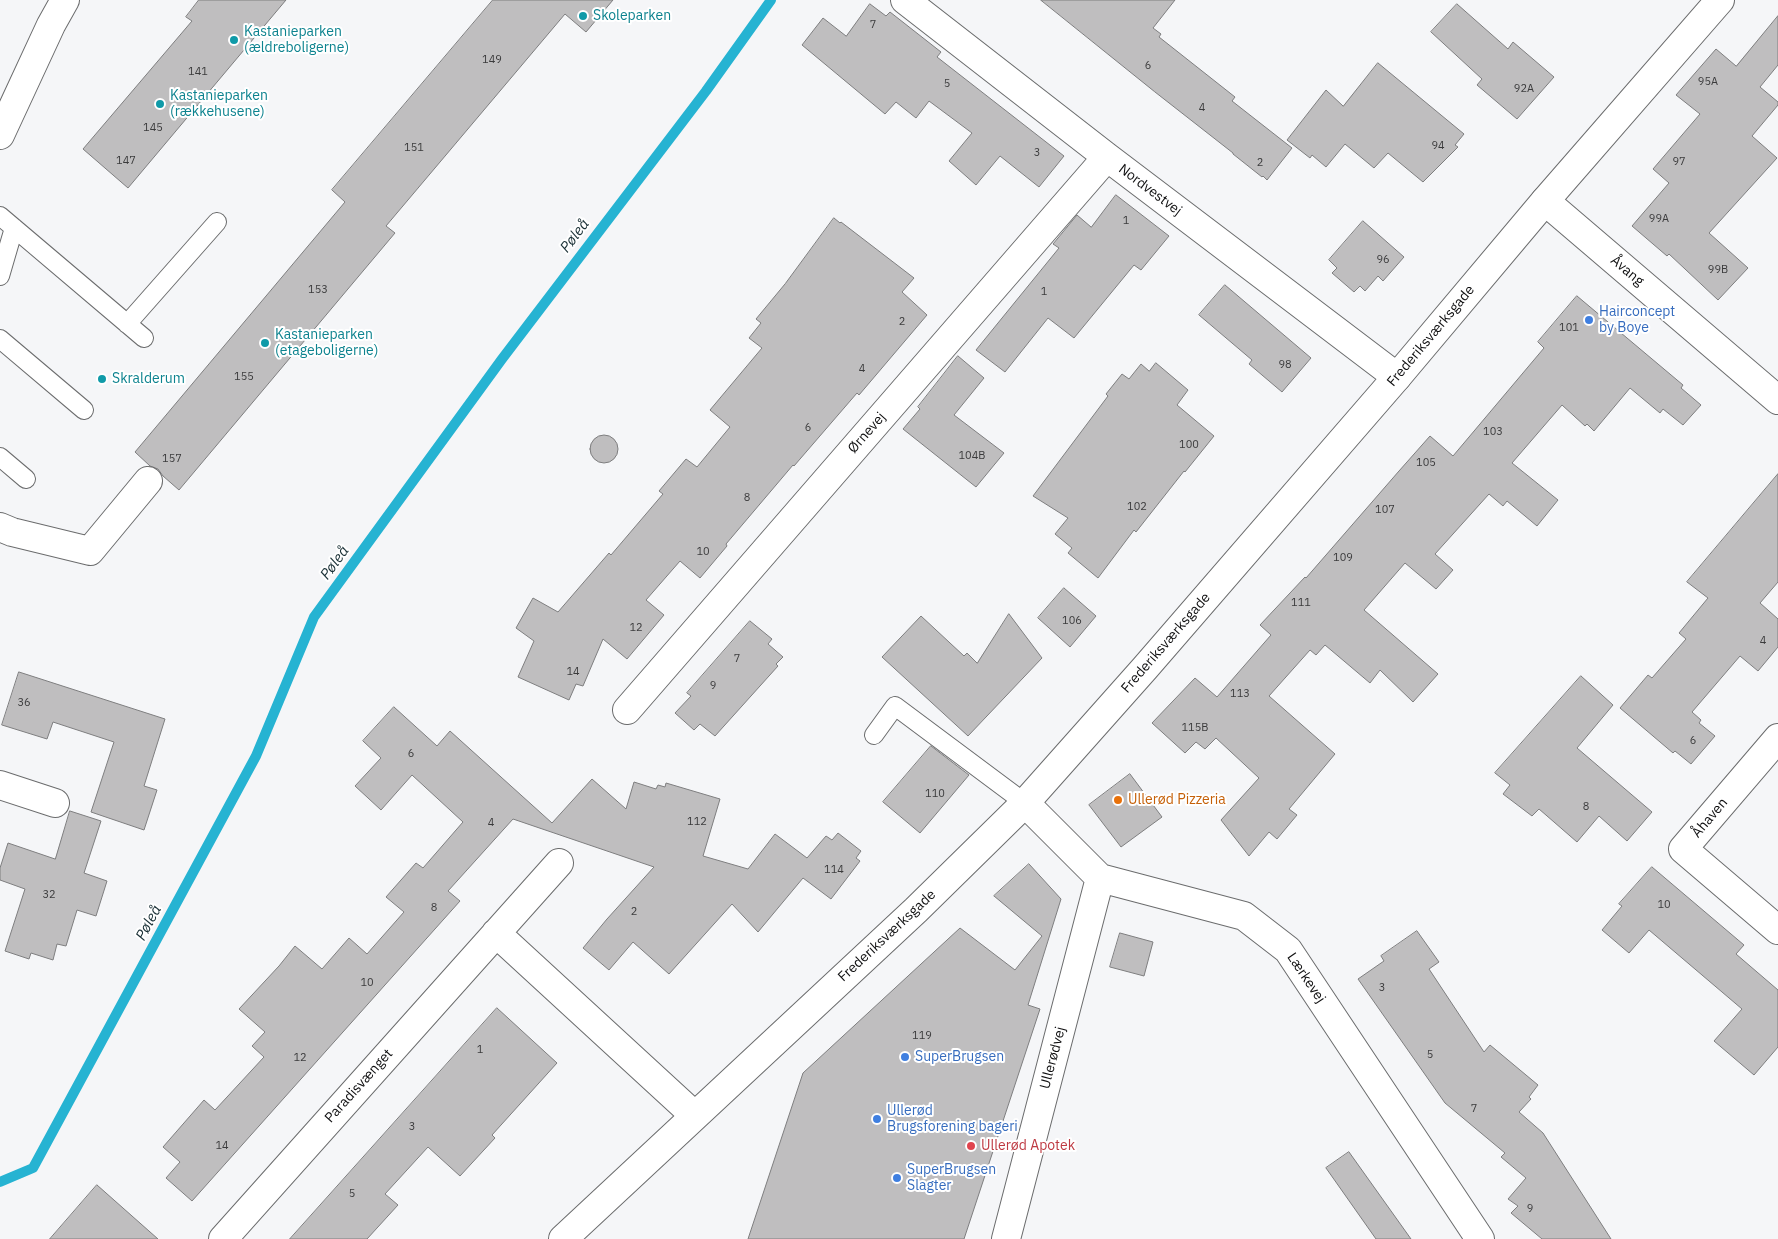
<!DOCTYPE html>
<html>
<head>
<meta charset="utf-8">
<style>
  body { margin:0 }
  canvas { display:block; background:#f5f6f8 }
</style>
</head>
<body>
<canvas width="1778" height="1239"></canvas>
<script>
const ctx = document.querySelector('canvas').getContext('2d');
ctx.lineJoin = 'round';
function strokePath(path, color, width, dash) { ctx.strokeStyle = color; ctx.lineWidth = width; ctx.lineCap = dash ? 'butt' : 'round'; ctx.setLineDash(dash || []); ctx.stroke(path); }
function fill(path, color) { ctx.fillStyle = color; ctx.fill(path, 'evenodd'); }
function write(font, color, halo, rows, align = 'center') {
  ctx.font = font + ' "IBM Plex Sans",sans-serif'; ctx.lineWidth = 4; ctx.setLineDash([]); ctx.textBaseline = 'middle'; ctx.strokeStyle = halo; ctx.fillStyle = color; for (const [text, x, y, turn = 0] of rows) {
    ctx.save(); ctx.translate(x, y); ctx.rotate((+turn || 0) * Math.PI / 180); ctx.textAlign = isNaN(turn) ? turn : align; if (halo) ctx.strokeText(text, 0, 0); ctx.fillText(text, 0, 0); ctx.restore();
  }
}
strokePath(new Path2D(`
  M 0,1182 L 33,1168 L 256,756 L 314,617 L 502,359 L 706,91 L 771,0`), '#26b3d2', 10);
const building = new Path2D(`
  M 199,0 L 286,0 L 128,188 L 83,149 L 192,21 L 186,17 Z
  M 493,0 L 613,0 L 586,32 L 565,14 L 386,226 L 395,233 L 179,490 L 163,476 L 158,469 L 150,466 L 135,452 L 345,202 L 332,190 Z
  M 1041,0 L 1175,0 L 1153,28 L 1161,34 L 1159,37 L 1235,97 L 1232,101 L 1292,148 L 1267,180 L 1263,176 L 1262,177 L 1233,154 L 1233,153 L 1155,92 Z
  M 870,4 L 886,16 L 890,12 L 941,52 L 937,57 L 1064,156 L 1039,187 L 1000,156 L 976,185 L 949,161 L 972,133 L 929,101 L 916,118 L 896,102 L 885,114 L 802,45 L 823,18 L 846,36 Z
  M 1457,4 L 1508,49 L 1513,42 L 1554,77 L 1517,119 L 1477,85 L 1482,79 L 1431,32 Z
  M 1778,16 L 1778,65 L 1760,87 L 1778,102 L 1778,105 L 1752,136 L 1777,158 L 1709,233 L 1748,268 L 1718,300 L 1669,254 L 1667,256 L 1632,226 L 1669,183 L 1653,169 L 1700,114 L 1676,95 L 1716,49 L 1736,66 Z
  M 1378,63 L 1464,134 L 1455,145 L 1458,147 L 1423,182 L 1388,153 L 1374,168 L 1345,144 L 1326,167 L 1312,155 L 1310,158 L 1287,140 L 1326,90 L 1343,106 Z
  M 1116,195 L 1169,236 L 1141,270 L 1134,265 L 1074,338 L 1048,318 L 1005,372 L 976,350 L 1059,248 L 1053,244 L 1077,215 L 1091,227 Z
  M 834,218 L 840,223 L 841,222 L 914,278 L 902,292 L 927,315 L 859,395 L 857,393 L 794,466 L 793,465 L 726,544 L 727,546 L 700,578 L 680,561 L 646,600 L 664,615 L 627,659 L 603,639 L 583,686 L 576,684 L 569,700 L 518,677 L 534,641 L 516,628 L 533,598 L 558,612 L 609,553 L 611,555 L 663,494 L 659,491 L 686,459 L 697,467 L 730,427 L 710,410 L 762,348 L 749,338 L 761,323 L 756,319 L 785,284 Z
  M 1363,221 L 1404,257 L 1383,281 L 1378,276 L 1365,291 L 1360,286 L 1354,292 L 1332,273 L 1337,268 L 1329,260 Z
  M 1225,285 L 1311,358 L 1282,392 L 1249,364 L 1252,360 L 1199,315 Z
  M 1577,296 L 1683,385 L 1681,388 L 1701,405 L 1683,425 L 1663,409 L 1660,413 L 1630,388 L 1594,431 L 1587,424 L 1585,426 L 1562,405 L 1512,463 L 1558,500 L 1537,526 L 1507,501 L 1503,506 L 1489,494 L 1435,554 L 1453,570 L 1436,589 L 1405,563 L 1364,610 L 1438,674 L 1413,702 L 1380,670 L 1370,683 L 1325,645 L 1316,655 L 1310,650 L 1269,696 L 1335,754 L 1289,809 L 1297,815 L 1277,839 L 1269,832 L 1249,856 L 1221,820 L 1259,778 L 1216,738 L 1205,749 L 1196,742 L 1185,753 L 1152,723 L 1195,678 L 1217,697 L 1271,635 L 1260,625 L 1305,577 L 1306,578 L 1399,471 L 1430,436 L 1453,456 L 1544,348 L 1538,342 Z
  M 958,356 L 984,378 L 954,415 L 1004,453 L 976,487 L 903,429 L 920,409 L 918,407 Z
  M 1156,363 L 1188,390 L 1177,405 L 1214,436 L 1185,472 L 1184,471 L 1136,532 L 1134,530 L 1098,578 L 1068,553 L 1072,548 L 1055,534 L 1068,518 L 1033,496 L 1108,396 L 1106,394 L 1122,374 L 1129,379 L 1141,364 L 1149,371 Z
  M590 449a14 14 0 1 1 28 0a14 14 0 1 1-28 0Z
  M 1778,474 L 1778,582 L 1760,603 L 1778,619 L 1778,647 L 1758,671 L 1740,656 L 1692,712 L 1701,720 L 1699,723 L 1715,736 L 1691,764 L 1675,751 L 1673,753 L 1620,708 L 1648,675 L 1652,678 L 1686,639 L 1679,633 L 1708,598 L 1687,582 Z
  M 1064,588 L 1096,616 L 1070,647 L 1038,618 Z
  M 1009,614 L 1042,658 L 968,736 L 882,657 L 921,616 L 964,656 L 967,653 L 977,663 Z
  M 750,621 L 772,639 L 768,644 L 783,657 L 776,664 L 778,666 L 715,736 L 700,724 L 694,730 L 675,713 L 691,696 L 687,693 Z
  M 19,672 L 165,719 L 144,786 L 157,790 L 144,830 L 91,812 L 114,742 L 53,722 L 47,739 L 2,725 Z
  M 1581,676 L 1613,705 L 1577,748 L 1652,812 L 1627,841 L 1599,816 L 1577,842 L 1539,809 L 1532,816 L 1503,794 L 1510,785 L 1495,773 Z
  M 394,707 L 437,746 L 450,731 L 552,823 L 592,779 L 626,809 L 634,782 L 656,789 L 658,785 L 665,787 L 666,783 L 720,799 L 703,856 L 748,869 L 775,834 L 807,858 L 826,836 L 832,840 L 838,833 L 861,851 L 856,858 L 860,861 L 831,899 L 803,878 L 758,932 L 732,904 L 669,974 L 633,942 L 609,970 L 583,948 L 607,919 L 654,867 L 513,819 L 448,891 L 460,901 L 192,1201 L 166,1178 L 180,1162 L 163,1147 L 204,1100 L 215,1110 L 264,1057 L 252,1046 L 265,1032 L 239,1009 L 279,966 L 295,946 L 322,969 L 349,938 L 367,954 L 404,912 L 386,897 L 416,863 L 423,868 L 463,822 L 412,775 L 381,810 L 355,786 L 381,758 L 363,741 Z
  M 931,746 L 969,775 L 920,833 L 883,802 Z
  M 1130,774 L 1162,817 L 1121,847 L 1089,805 Z
  M 70,811 L 101,821 L 84,873 L 107,881 L 96,916 L 77,910 L 66,946 L 57,944 L 53,960 L 31,953 L 29,959 L 5,951 L 25,889 L 0,880 L 0,868 L 8,843 L 55,859 Z
  M 1029,864 L 1061,899 L 1028,1005 L 1040,1009 L 964,1239 L 748,1239 L 803,1073 L 960,928 L 1015,970 L 1042,936 L 994,896 Z
  M 1652,867 L 1744,945 L 1736,954 L 1778,990 L 1778,1047 L 1754,1075 L 1714,1041 L 1742,1009 L 1649,930 L 1629,953 L 1602,930 L 1622,906 L 1619,904 Z
  M 1417,931 L 1439,962 L 1429,969 L 1484,1052 L 1490,1045 L 1538,1085 L 1529,1097 L 1531,1099 L 1519,1112 L 1543,1133 L 1611,1239 L 1542,1239 L 1511,1213 L 1518,1206 L 1508,1199 L 1526,1178 L 1501,1157 L 1505,1153 L 1445,1103 L 1358,979 L 1384,961 L 1381,956 Z
  M 1120,933 L 1153,942 L 1144,976 L 1110,967 Z
  M 497,1008 L 557,1063 L 492,1135 L 495,1138 L 460,1176 L 428,1147 L 385,1194 L 398,1205 L 367,1239 L 290,1239 Z
  M 1349,1152 L 1411,1239 L 1376,1239 L 1326,1168 Z
  M 97,1185 L 158,1239 L 50,1239 Z`);
fill(building, '#bfbebf');
strokePath(building, '#7e7e7f', 1);
const lane = new Path2D(`
  M 0,216 L 144,338
  M 0,276 L 14,228
  M 127,324 L 217,222
  M 0,339 L 84,410
  M 0,457 L 26,479
  M 874,735 L 895,706 L 1025,803`);
const street = new Path2D(`
  M 905,0 L 1107,157 L 1397,377
  M 1545,201 L 1778,400
  M 0,527 L 12,532 L 90,551 L 148,481
  M 627,710 L 1107,157
  M 1778,738 L 1683,849 L 1778,930
  M 0,785 L 55,803
  M 1025,803 L 1100,878 L 1244,916 L 1288,950 L 1480,1239
  M 496,933 L 694,1115
  M 223,1239 L 559,863
  M 1006,1239 L 1100,878`);
const secondary = new Path2D(`
  M 0,135 L 51,25 L 65,0
  M 563,1239 L 916,910 L 1025,803 L 1145,668 L 1397,377 L 1545,201 L 1720,0`);
strokePath(lane, '#6b6c6d', 20);
strokePath(street, '#6b6c6d', 30);
strokePath(secondary, '#6b6c6d', 30);
strokePath(lane, '#fff', 18);
strokePath(street, '#fff', 28);
strokePath(secondary, '#fff', 28);
for (const [x, y, r, color] of [
  [583,16,5,"#0f9aa8"],
  [234,40,5,"#0f9aa8"],
  [160,104,5,"#0f9aa8"],
  [1589,320,5,"#3f7fe0"],
  [265,343,5,"#0f9aa8"],
  [102,379,5,"#0f9aa8"],
  [1118,800,5,"#e8710a"],
  [905,1057,5,"#3f7fe0"],
  [877,1119,5,"#3f7fe0"],
  [971,1146,5,"#e0444e"],
  [897,1178,5,"#3f7fe0"]
]) { const dot = new Path2D(); dot.arc(x, y, r, 0, 2 * Math.PI); ctx.fillStyle = color; ctx.fill(dot); strokePath(dot, '#fff', 2); }
write('11px', '#3b3b3c', null, [
  ["7",873,25],
  ["149",492,60],
  ["6",1148,66],
  ["141",198,72],
  ["95A",1708,82],
  ["5",947,84],
  ["92A",1524,89],
  ["4",1202,108],
  ["145",153,128],
  ["94",1438,146],
  ["151",414,148],
  ["3",1037,153],
  ["147",126,161],
  ["97",1679,162],
  ["2",1260,163],
  ["99A",1659,219],
  ["1",1126,221],
  ["96",1383,260],
  ["99B",1718,270],
  ["153",318,290],
  ["1",1044,292],
  ["2",902,322],
  ["101",1569,328],
  ["98",1285,365],
  ["4",862,369],
  ["155",244,377],
  ["6",808,428],
  ["103",1493,432],
  ["100",1189,445],
  ["104B",972,456],
  ["157",172,459],
  ["105",1426,463],
  ["8",747,498],
  ["102",1137,507],
  ["107",1385,510],
  ["10",703,552],
  ["109",1343,558],
  ["111",1301,603],
  ["106",1072,621],
  ["12",636,628],
  ["4",1763,641],
  ["7",737,659],
  ["14",573,672],
  ["9",713,686],
  ["113",1240,694],
  ["36",24,703],
  ["115B",1195,728],
  ["6",1693,741],
  ["6",411,754],
  ["110",935,794],
  ["8",1586,807],
  ["112",697,822],
  ["4",491,823],
  ["114",834,870],
  ["32",49,895],
  ["10",1664,905],
  ["8",434,908],
  ["2",634,912],
  ["10",367,983],
  ["3",1382,988],
  ["119",922,1036],
  ["1",480,1050],
  ["5",1430,1055],
  ["12",300,1058],
  ["7",1474,1109],
  ["3",412,1127],
  ["14",222,1146],
  ["5",352,1194],
  ["9",1530,1209]
]);
write('14px', '#0d838f', '#fff', [
  ["Skoleparken",593,16],
  ["Kastanieparken",244,32],
  ["(ældreboligerne)",244,48],
  ["Kastanieparken",170,96],
  ["(rækkehusene)",170,112],
  ["Kastanieparken",275,335],
  ["(etageboligerne)",275,351],
  ["Skralderum",112,379]
], 'left');
write('14px', '#0f0f10', '#fff', [
  ["Nordvestvej",1150,190,37],
  ["Åvang",1627,271,40],
  ["Frederiksværksgade",1431,336,-50],
  ["Ørnevej",867,433,-49],
  ["Frederiksværksgade",1166,643,-49],
  ["Åhaven",1710,818,-50],
  ["Frederiksværksgade",887,936,-43],
  ["Lærkevej",1306,978,56],
  ["Ullerødvej",1053,1058,-75],
  ["Paradisvænget",359,1086,-48]
]);
write('14px', '#366cbe', '#fff', [
  ["Hairconcept",1599,312],
  ["by Boye",1599,328],
  ["SuperBrugsen",915,1057],
  ["Ullerød",887,1111],
  ["Brugsforening bageri",887,1127],
  ["SuperBrugsen",907,1170],
  ["Slagter",907,1186]
], 'left');
write('14px', '#c56008', '#fff', [
  ["Ullerød Pizzeria",1128,800]
], 'left');
write('14px', '#be3a42', '#fff', [
  ["Ullerød Apotek",981,1146]
], 'left');
write('italic 15px', '#1a3036', '#fff', [
  ["Pøleå",575,236,-53],
  ["Pøleå",335,563,-54],
  ["Pøleå",149,923,-62]
]);
</script>
</body>
</html>
